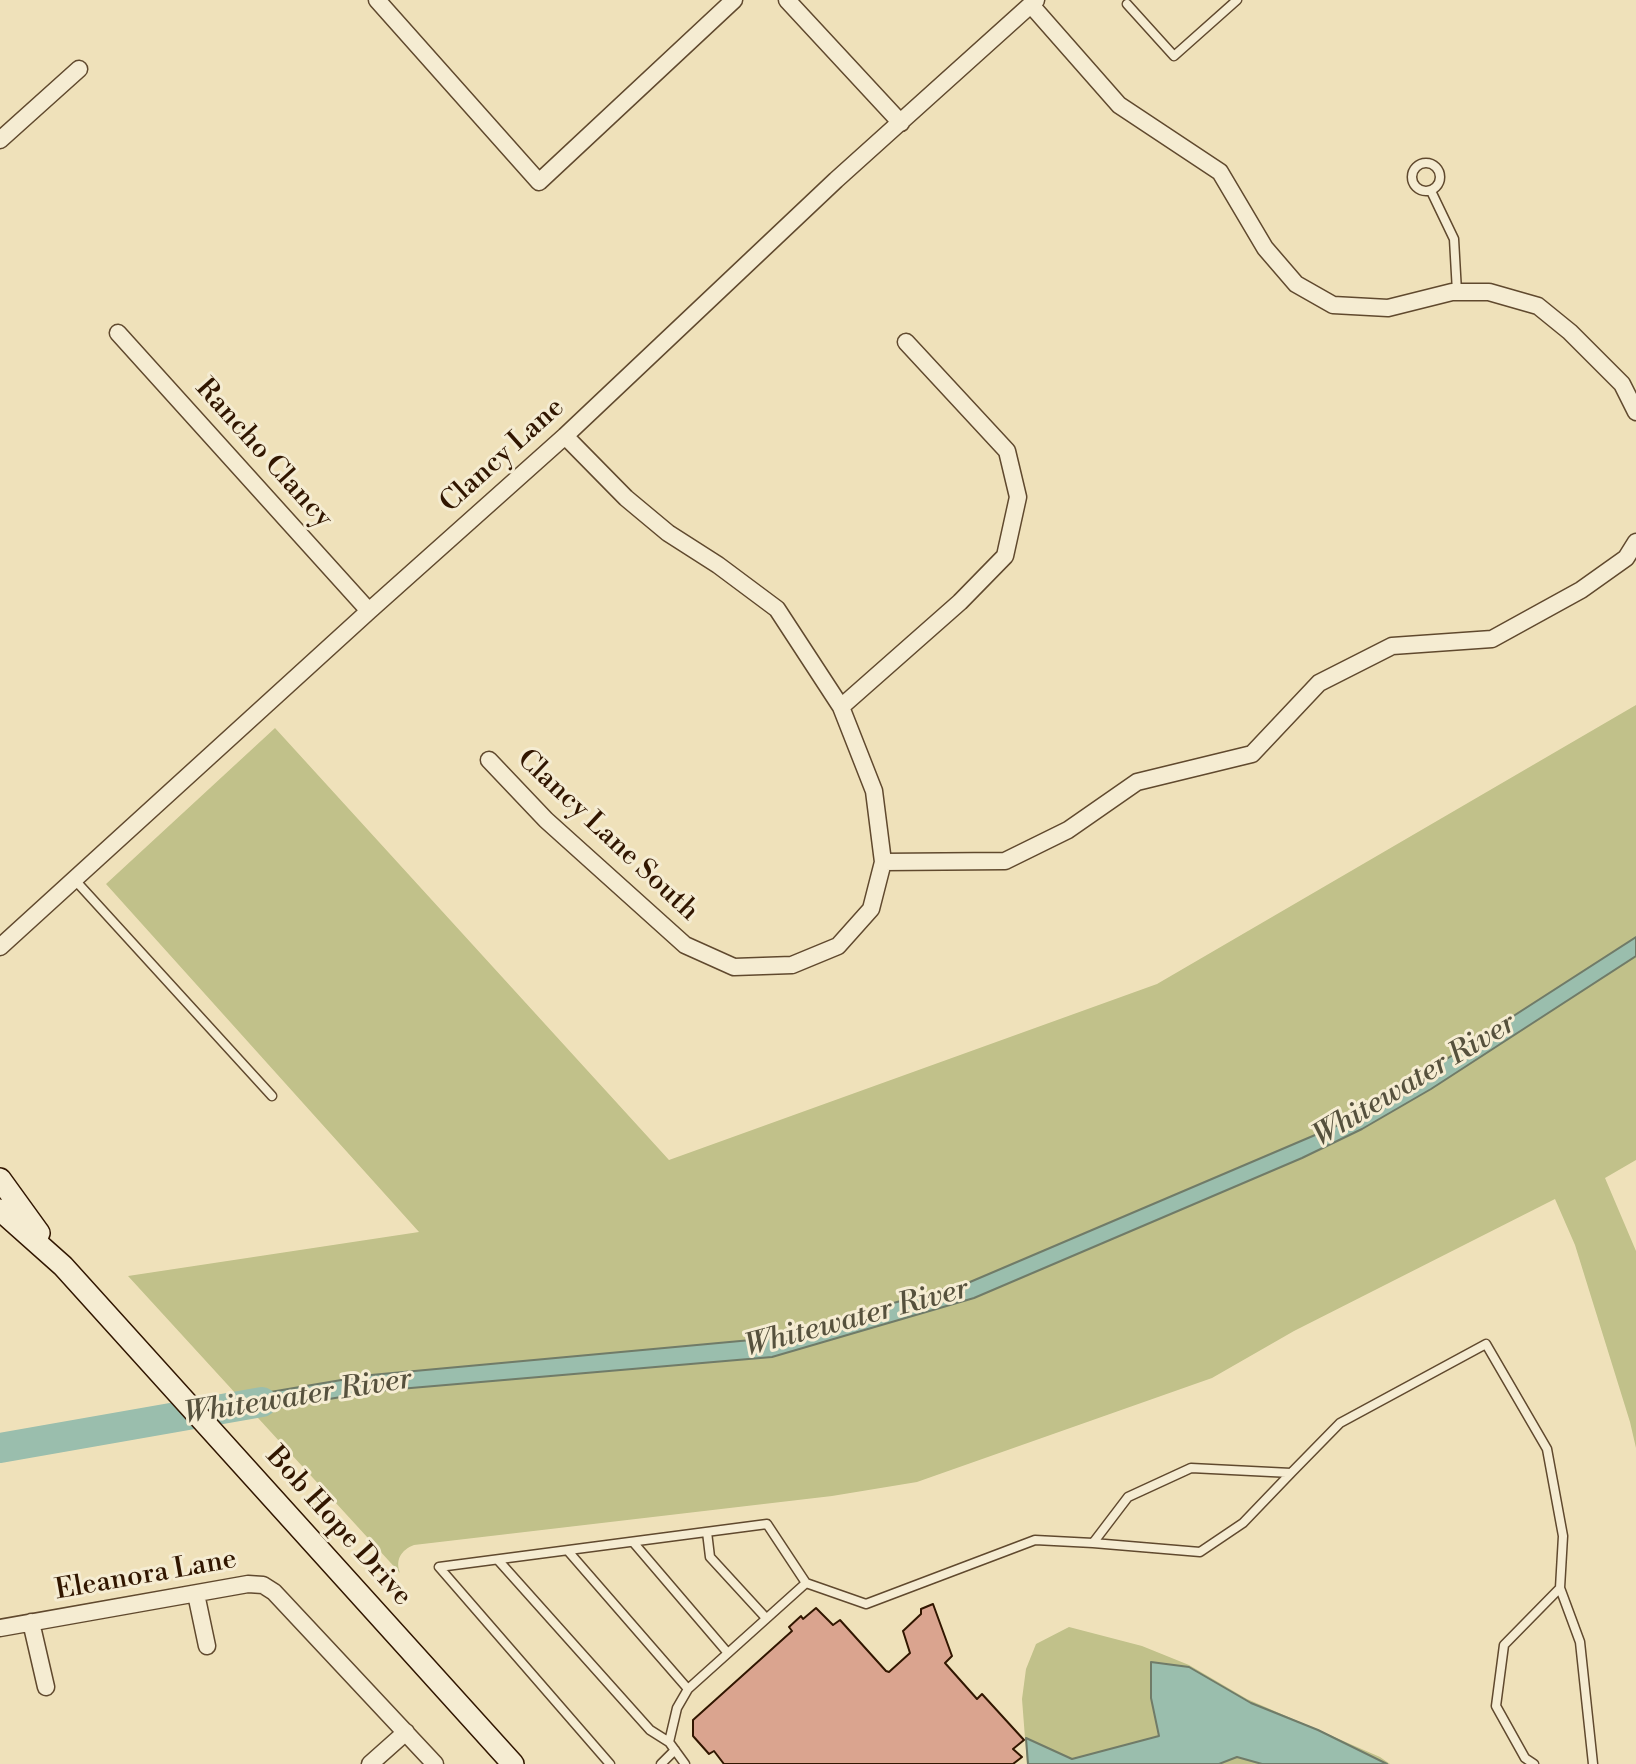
<!DOCTYPE html>
<html>
<head>
<meta charset="utf-8">
<style>
  body { margin:0 }
  canvas { display:block; background:#efe1ba }
</style>
</head>
<body>
<canvas width="1636" height="1764"></canvas>
<script>
const ctx = document.querySelector('canvas').getContext('2d');
ctx.lineJoin = 'round';
function fill(path, color) { ctx.fillStyle = color; ctx.fill(path, 'evenodd'); }
function strokePath(path, color, width, dash) { ctx.strokeStyle = color; ctx.lineWidth = width; ctx.lineCap = dash ? 'butt' : 'round'; ctx.setLineDash(dash || []); ctx.stroke(path); }
function write(font, color, halo, rows, align = 'center') {
  ctx.font = font + ' "Libre Bodoni",serif'; ctx.lineWidth = 6; ctx.setLineDash([]); ctx.textBaseline = 'middle'; ctx.strokeStyle = halo; ctx.fillStyle = color; for (const [text, x, y, turn = 0] of rows) {
    ctx.save(); ctx.translate(x, y); ctx.rotate((+turn || 0) * Math.PI / 180); ctx.textAlign = isNaN(turn) ? turn : align; if (halo) ctx.strokeText(text, 0, 0); ctx.fillText(text, 0, 0); ctx.restore();
  }
}
fill(new Path2D(`
  M 1636,705 L 1636,1160 L 1605,1178 L 1636,1251 L 1636,1448 L 1630,1422 L 1575,1245 L 1555,1199 L 1294,1331 L 1212,1378 L 917,1482 L 832,1496 L 414,1545 C 401,1550 395,1560 400,1573 L 128,1276 L 419,1232 L 106,884 L 275,728 L 669,1160 L 1157,984 Z
  M 1069,1627 L 1142,1646 L 1189,1665 L 1247,1699 L 1380,1757 L 1390,1764 L 1027,1764 L 1022,1699 L 1026,1669 L 1036,1644 Z`), '#c1c18a');
const water = new Path2D(`
  M 1636,937 L 1636,956 L 1431,1089 L 1362,1129 L 1302,1158 L 974,1298 L 772,1357 L 376,1391 L 230,1416 L 217,1401 L 371,1375 L 762,1339 L 970,1282 L 1355,1118 Z
  M 1151,1662 L 1189,1667 L 1251,1703 L 1318,1730 L 1387,1764 L 1262,1764 L 1237,1757 L 1219,1764 L 1028,1764 L 1026,1738 L 1072,1759 L 1159,1736 L 1151,1698 Z`);
fill(water, '#9abead');
strokePath(water, '#707b68', 2);
strokePath(new Path2D(`
  M 0,1448 L 262,1402`), '#9abead', 30);
const building = new Path2D(`
  M 933,1604 L 952,1656 L 945,1663 L 977,1699 L 982,1694 L 1024,1740 L 1013,1749 L 1022,1757 L 1013,1764 L 724,1764 L 714,1751 L 709,1754 L 693,1736 L 693,1720 L 792,1631 L 789,1627 L 801,1616 L 803,1619 L 816,1608 L 833,1625 L 840,1620 L 886,1671 L 889,1672 L 910,1653 L 903,1631 L 921,1614 L 921,1609 Z`);
fill(building, '#daa48f');
strokePath(building, '#311600', 2);
const lane = new Path2D(`
  M 1127,4 L 1174,56 L 1237,0
  M1412 177a14 14 0 1 1 28 0a14 14 0 1 1-28 0Z
  M 1431,191 L 1454,239 L 1457,292
  M 74,879 L 272,1096
  M 707,1532 L 710,1557 L 766,1618
  M 633,1542 L 727,1652
  M 1093,1543 L 1200,1552 L 1243,1523 L 1291,1473
  M 568,1551 L 688,1689
  M 498,1560 L 650,1730 L 669,1742
  M 610,1764 L 439,1567 L 767,1524 L 806,1583
  M 661,1764 L 675,1750
  M 685,1764 L 669,1742 L 677,1708 L 688,1689 L 806,1583 L 866,1604 L 1035,1540 L 1093,1543 L 1128,1497 L 1191,1468 L 1291,1473 L 1340,1423 L 1486,1344 L 1547,1449 L 1563,1536 L 1560,1588 L 1580,1642 L 1593,1764
  M 1534,1764 L 1525,1758 L 1496,1706 L 1504,1645 L 1560,1588`);
const street = new Path2D(`
  M 377,0 L 539,182 L 734,0
  M 787,0 L 901,123
  M 1031,5 L 1119,105 L 1220,172 L 1265,248 L 1296,284 L 1333,305 L 1388,308 L 1452,292 L 1489,292 L 1538,306 L 1570,332 L 1622,384 L 1636,412
  M 0,140 L 79,69
  M 118,333 L 369,611
  M 841,707 L 960,602 L 1005,556 L 1018,497 L 1007,451 L 906,342
  M 489,760 L 546,820 L 685,945 L 734,967 L 792,965 L 838,946 L 871,909 L 883,862 L 874,791 L 841,707 L 777,609 L 718,565 L 668,533 L 626,498 L 565,436
  M 883,862 L 1005,861 L 1068,830 L 1137,782 L 1252,754 L 1319,683 L 1392,646 L 1492,639 L 1581,590 L 1626,558 L 1636,542
  M 0,947 L 369,611 L 565,436 L 836,180 L 1036,0
  M 196,1594 L 207,1646
  M 31,1622 L 46,1687
  M 0,1628 L 248,1584 L 263,1585 L 274,1592 L 435,1764
  M 370,1764 L 406,1732`);
const secondary = new Path2D(`
  M 0,1179 L 39,1233
  M 0,1210 L 63,1266 L 513,1764`);
strokePath(lane, '#60492e', 11);
strokePath(street, '#60492e', 19);
strokePath(secondary, '#311600', 24);
strokePath(lane, '#f5ecd2', 8);
strokePath(street, '#f5ecd2', 16);
strokePath(secondary, '#f5ecd2', 21);
write('28px', '#311600', '#f5ecd2', [
  ["Rancho Clancy",263,454,48],
  ["Clancy Lane",503,456,-42],
  ["Clancy Lane South",607,836,43],
  ["Bob Hope Drive",338,1527,48],
  ["Eleanora Lane",146,1576,-10]
]);
write('italic 30px', '#56513d', '#f5ecd2', [
  ["Whitewater River",1415,1081,-31],
  ["Whitewater River",857,1319,-15],
  ["Whitewater River",298,1398,-9]
]);
</script>
</body>
</html>
